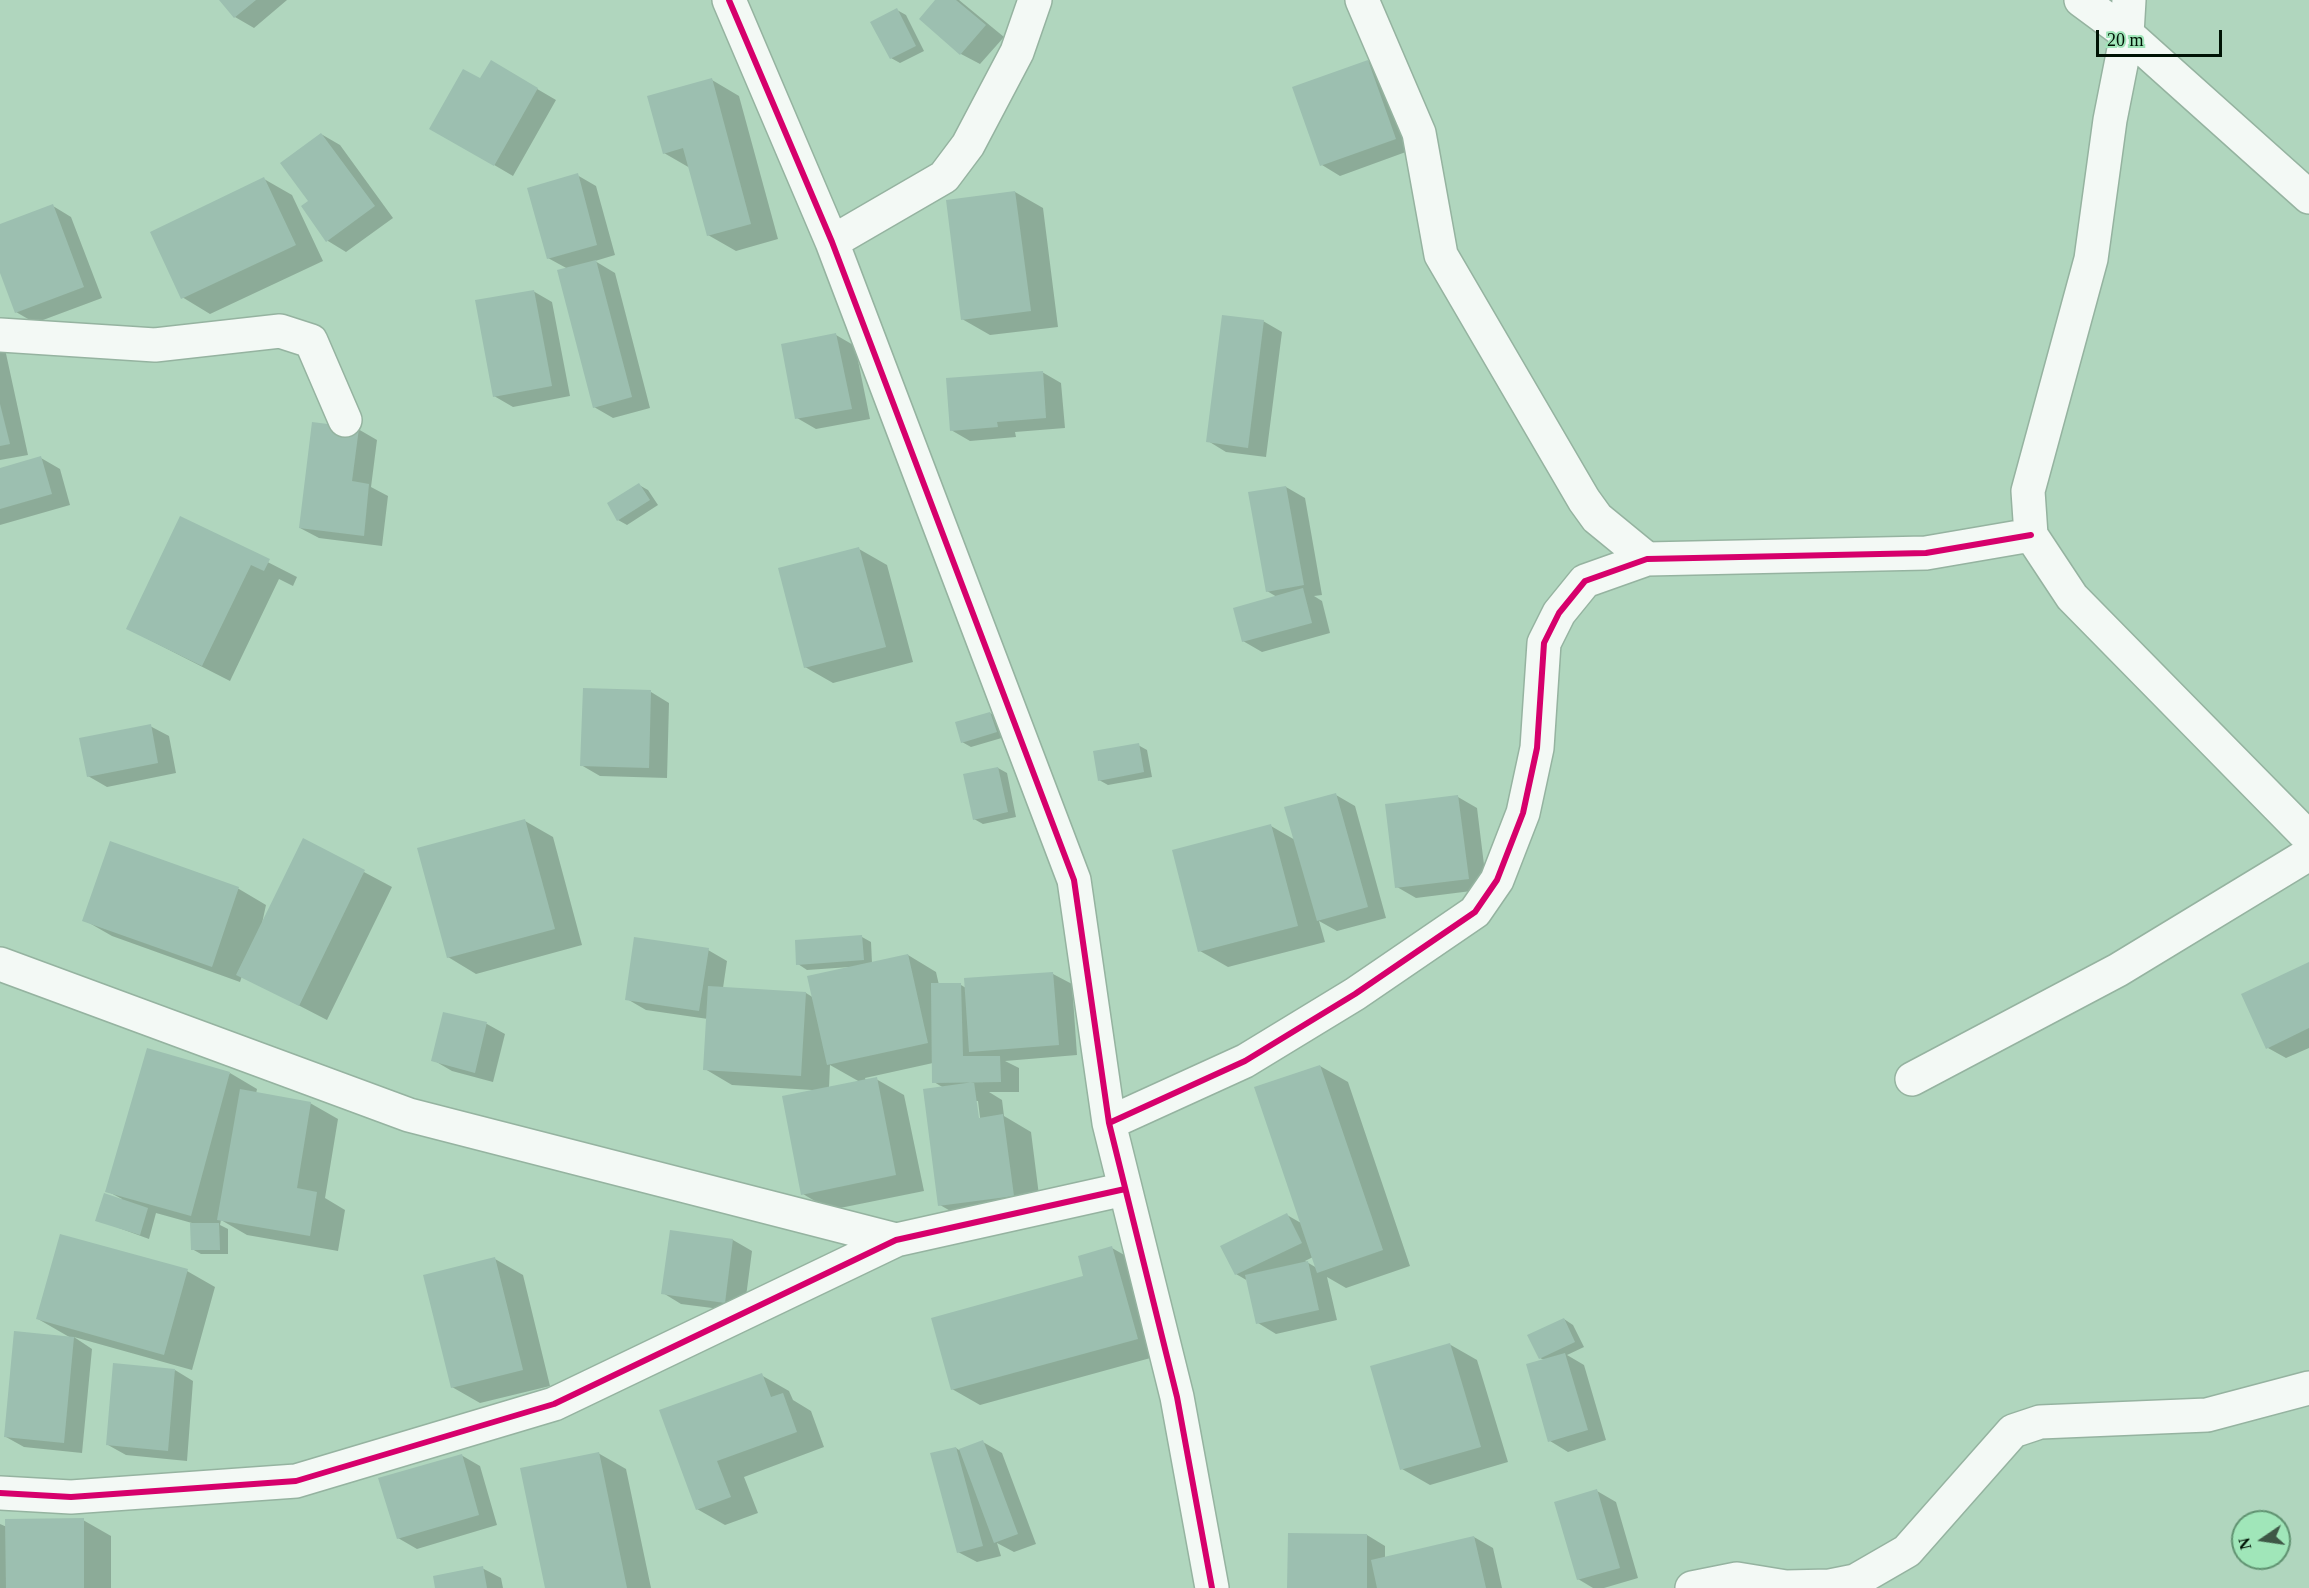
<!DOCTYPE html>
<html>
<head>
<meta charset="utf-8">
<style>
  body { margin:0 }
  #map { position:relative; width:2309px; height:1588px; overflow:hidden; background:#b0d6be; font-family:"Times New Roman",serif }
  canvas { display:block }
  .north { position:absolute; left:2231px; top:1510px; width:60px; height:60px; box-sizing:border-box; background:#a0e6b9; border:2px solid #609271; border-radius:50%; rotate:257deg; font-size:16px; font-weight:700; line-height:24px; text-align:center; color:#001305 }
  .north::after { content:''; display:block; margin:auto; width:21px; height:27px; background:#3e5746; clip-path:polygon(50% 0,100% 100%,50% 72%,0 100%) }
  .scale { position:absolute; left:2096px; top:30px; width:126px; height:27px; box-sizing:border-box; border:3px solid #001305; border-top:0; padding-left:8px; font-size:18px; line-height:21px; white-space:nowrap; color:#001305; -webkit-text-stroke:4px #a0e6b9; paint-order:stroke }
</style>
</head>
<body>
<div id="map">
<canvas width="2309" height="1588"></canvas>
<div class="north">N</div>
<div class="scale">20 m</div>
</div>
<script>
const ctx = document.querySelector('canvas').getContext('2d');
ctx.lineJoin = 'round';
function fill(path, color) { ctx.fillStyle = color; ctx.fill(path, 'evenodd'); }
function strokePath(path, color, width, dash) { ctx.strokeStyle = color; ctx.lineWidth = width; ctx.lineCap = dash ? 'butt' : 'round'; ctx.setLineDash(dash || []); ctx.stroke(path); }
fill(new Path2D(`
  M 221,0 L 287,0 L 254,28 L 235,17 Z
  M 937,0 L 959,0 L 1004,37 L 980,64 L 961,54 L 921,19 Z
  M 897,10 L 906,15 L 924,51 L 900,63 L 891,58 Z
  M 1368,61 L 1387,72 L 1414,149 L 1340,176 L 1322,165 Z
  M 491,62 L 556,100 L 513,176 L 431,128 L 480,80 Z
  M 712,80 L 739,96 L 778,239 L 736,251 L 708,235 L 690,168 L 664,153 Z
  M 321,134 L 340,145 L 393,218 L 346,252 L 328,241 L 303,207 L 310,201 Z
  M 577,175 L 596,186 L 615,255 L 595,261 L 615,273 L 650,408 L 613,418 L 594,407 L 568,269 L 548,258 Z
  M 264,179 L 292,195 L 323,261 L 210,314 L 182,297 Z
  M 1015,192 L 1043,208 L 1058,327 L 990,335 L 962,319 Z
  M 53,206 L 71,217 L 102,298 L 35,323 L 16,312 L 0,269 L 0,225 Z
  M 533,291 L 552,302 L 570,396 L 513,407 L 494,396 Z
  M 1263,321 L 1282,332 L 1266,457 L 1226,452 L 1208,441 Z
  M 836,335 L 855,346 L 870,419 L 816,429 L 797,418 Z
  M 0,346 L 5,349 L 28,455 L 0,460 Z
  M 1042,372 L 1061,383 L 1065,428 L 1015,432 L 1016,437 L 970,441 L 951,430 Z
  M 358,429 L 377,440 L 371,487 L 388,496 L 382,546 L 319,538 L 300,528 Z
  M 41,458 L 60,469 L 70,505 L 0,525 L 0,470 Z
  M 639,485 L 648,490 L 658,505 L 627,525 L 618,520 Z
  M 1286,487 L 1305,498 L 1322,595 L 1314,596 L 1322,601 L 1330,633 L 1262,652 L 1243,641 L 1277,597 L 1267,591 Z
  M 181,518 L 297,577 L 293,586 L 279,579 L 230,681 L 128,629 Z
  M 859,549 L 887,565 L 913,662 L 833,683 L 805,667 Z
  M 651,692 L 669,703 L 667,778 L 600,776 L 581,765 Z
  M 990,713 L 999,718 L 1005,737 L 971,747 L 962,742 Z
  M 150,726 L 169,736 L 176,773 L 107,787 L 88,776 Z
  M 1138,745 L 1147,750 L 1152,777 L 1108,785 L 1099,780 Z
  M 998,768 L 1007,773 L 1016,817 L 983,824 L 974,819 Z
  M 1336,795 L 1355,806 L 1386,918 L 1337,931 L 1319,921 L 1325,942 L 1228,967 L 1200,951 L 1271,826 L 1295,840 Z
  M 1458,797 L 1477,808 L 1487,889 L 1416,898 L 1397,887 Z
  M 525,821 L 553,837 L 582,945 L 476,974 L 448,957 Z
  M 304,840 L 392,887 L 327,1020 L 242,976 L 240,982 L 112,936 L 84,920 L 111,843 L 239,889 L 266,905 L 261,928 Z
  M 862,937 L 871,942 L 872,963 L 908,955 L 936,972 L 939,985 L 961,985 L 966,988 L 1053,974 L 1072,984 L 1077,1055 L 1005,1061 L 1019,1068 L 1019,1092 L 989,1092 L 1002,1100 L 1004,1116 L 1031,1132 L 1041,1211 L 968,1221 L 940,1205 L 944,1088 L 934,1082 L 933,1063 L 865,1078 L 866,1081 L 876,1079 L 904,1095 L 924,1191 L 830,1210 L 803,1194 L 812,1090 L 732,1085 L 705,1069 L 708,1019 L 646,1010 L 627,999 L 708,950 L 727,961 L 723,988 L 806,993 L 814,998 L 850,967 L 807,970 L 798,964 ZM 830,1065 L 860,1082 L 829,1088 ZM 975,1101 L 978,1101 L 981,1125 L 978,1125 Z
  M 2309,963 L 2309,1048 L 2286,1058 L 2268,1048 Z
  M 444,1013 L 487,1024 L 505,1034 L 493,1082 L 452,1071 L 433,1060 Z
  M 1320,1066 L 1348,1082 L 1410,1266 L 1346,1288 L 1327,1277 L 1337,1320 L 1276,1334 L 1258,1323 L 1248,1281 L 1236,1274 L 1287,1215 L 1301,1223 ZM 1313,1257 L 1317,1268 L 1305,1261 Z
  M 230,1073 L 257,1089 L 256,1094 L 310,1103 L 338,1119 L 325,1198 L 345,1210 L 338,1251 L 247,1235 L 221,1220 L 220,1225 L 228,1229 L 228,1254 L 201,1254 L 192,1249 L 192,1223 L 156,1213 L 149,1239 L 97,1220 L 122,1199 L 107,1191 Z
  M 671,1232 L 733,1240 L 752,1251 L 744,1312 L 681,1304 L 663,1293 Z
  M 1112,1248 L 1140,1264 L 1165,1354 L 980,1405 L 952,1389 L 1085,1277 Z
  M 495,1259 L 523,1275 L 550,1386 L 480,1403 L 452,1387 Z
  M 187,1271 L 215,1287 L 192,1370 L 74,1337 L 92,1349 L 82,1453 L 24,1447 L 6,1437 L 71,1338 L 38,1319 Z
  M 1564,1319 L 1573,1325 L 1584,1347 L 1567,1355 L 1584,1365 L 1606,1440 L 1568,1452 L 1550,1441 L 1544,1360 L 1540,1358 Z
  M 1449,1344 L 1477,1360 L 1508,1462 L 1430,1485 L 1402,1469 Z
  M 175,1370 L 193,1381 L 187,1461 L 126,1455 L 108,1445 Z
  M 761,1375 L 789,1391 L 793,1400 L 811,1411 L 824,1447 L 744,1477 L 758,1513 L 725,1525 L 697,1509 L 661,1411 Z
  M 983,1442 L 1002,1453 L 1036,1544 L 1014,1552 L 997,1543 L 1001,1556 L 977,1562 L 958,1552 L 956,1448 L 959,1450 Z
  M 598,1453 L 626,1469 L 651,1588 L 547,1588 Z
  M 461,1455 L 480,1466 L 497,1525 L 417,1549 L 398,1538 Z
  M 1597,1491 L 1616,1502 L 1638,1578 L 1604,1588 L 1593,1588 L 1578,1579 Z
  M 83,1520 L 111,1536 L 111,1588 L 0,1588 L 0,1524 L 7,1527 Z
  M 1367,1535 L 1385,1546 L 1385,1558 L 1474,1537 L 1493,1548 L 1502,1588 L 1289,1588 Z
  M 482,1568 L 501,1578 L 503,1588 L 436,1588 Z`), '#0003');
fill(new Path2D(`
  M 219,0 L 256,0 L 234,18 Z
  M 935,0 L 956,0 L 986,25 L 960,55 L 919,19 Z
  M 897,8 L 916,46 L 890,59 L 870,22 Z
  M 491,60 L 538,88 L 494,166 L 429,129 L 463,69 L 480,78 Z
  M 1368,60 L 1396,139 L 1320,166 L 1292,87 Z
  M 712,78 L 751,224 L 707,236 L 683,148 L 663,154 L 647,96 Z
  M 321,133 L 375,206 L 326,242 L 301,206 L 308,201 L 280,163 Z
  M 578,173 L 597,245 L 547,259 L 527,188 Z
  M 264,177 L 296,245 L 181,299 L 150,232 Z
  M 1015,191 L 1031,311 L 961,320 L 946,200 Z
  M 53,204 L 84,287 L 15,313 L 0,273 L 0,224 Z
  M 596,260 L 632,397 L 593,408 L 557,270 Z
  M 534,290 L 552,386 L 493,397 L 475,300 Z
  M 1222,315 L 1264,320 L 1248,448 L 1206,442 Z
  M 836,333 L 852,409 L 795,419 L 781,344 Z
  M 1043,371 L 1046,418 L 997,422 L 998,427 L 950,431 L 946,378 Z
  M 0,404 L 10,444 L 0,446 Z
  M 312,422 L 359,428 L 352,481 L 369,484 L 364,536 L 299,528 Z
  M 41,456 L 52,494 L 0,509 L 0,468 Z
  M 639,483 L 650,500 L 617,521 L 607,503 Z
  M 1286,486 L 1304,585 L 1266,592 L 1248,492 Z
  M 180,516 L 270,559 L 264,571 L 251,565 L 202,666 L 126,629 Z
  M 859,547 L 886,647 L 804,668 L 778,568 Z
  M 1303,588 L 1312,623 L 1242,642 L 1233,608 Z
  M 583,688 L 651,690 L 649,768 L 580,766 Z
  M 990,712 L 997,732 L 961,743 L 955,722 Z
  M 151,724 L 158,763 L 87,777 L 79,738 Z
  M 1139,743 L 1144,772 L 1098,781 L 1093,751 Z
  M 998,767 L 1008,812 L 973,820 L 963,774 Z
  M 1336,793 L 1368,907 L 1317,921 L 1284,807 Z
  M 1458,795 L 1469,879 L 1395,888 L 1385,804 Z
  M 525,819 L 555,929 L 447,958 L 417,848 Z
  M 1271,824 L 1298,926 L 1198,952 L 1172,850 Z
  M 303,838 L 365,870 L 299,1006 L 236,975 Z
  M 110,841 L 239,887 L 212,967 L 82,921 Z
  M 862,935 L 864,960 L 796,965 L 795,940 Z
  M 634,937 L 709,948 L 699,1011 L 625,1000 Z
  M 908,954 L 928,1043 L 827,1065 L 807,976 Z
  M 2309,962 L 2309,1028 L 2266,1049 L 2241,994 Z
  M 1053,972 L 1059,1045 L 969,1052 L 964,978 Z
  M 931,983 L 961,983 L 963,1056 L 1000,1056 L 1001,1082 L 932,1083 Z
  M 708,986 L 806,992 L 801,1076 L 703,1070 Z
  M 443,1012 L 487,1022 L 475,1073 L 431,1061 Z
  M 147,1048 L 230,1072 L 191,1216 L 105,1192 Z
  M 1320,1065 L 1383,1250 L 1317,1273 L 1254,1087 Z
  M 877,1077 L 896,1175 L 801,1195 L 782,1096 Z
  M 974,1082 L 979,1118 L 1003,1114 L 1014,1196 L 938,1206 L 923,1089 Z
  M 240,1089 L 311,1102 L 297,1188 L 317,1192 L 310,1236 L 217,1220 Z
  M 104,1193 L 148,1208 L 140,1235 L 95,1221 Z
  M 1287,1213 L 1302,1243 L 1235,1275 L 1220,1246 Z
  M 190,1223 L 219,1223 L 220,1250 L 191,1250 Z
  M 670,1230 L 733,1239 L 725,1303 L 661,1294 Z
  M 60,1234 L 188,1269 L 164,1355 L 36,1319 Z
  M 1112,1246 L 1138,1339 L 951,1390 L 931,1318 L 1083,1276 L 1078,1256 Z
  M 495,1257 L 523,1370 L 451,1388 L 423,1275 Z
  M 1308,1261 L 1319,1310 L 1256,1324 L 1245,1275 Z
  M 1564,1318 L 1575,1342 L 1539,1359 L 1527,1335 Z
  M 14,1331 L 74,1337 L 64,1443 L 4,1437 Z
  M 1450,1343 L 1481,1447 L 1400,1470 L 1370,1366 Z
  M 1565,1353 L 1588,1430 L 1548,1442 L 1526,1364 Z
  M 113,1363 L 175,1369 L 168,1451 L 106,1445 Z
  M 762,1373 L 771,1397 L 783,1393 L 797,1432 L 717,1461 L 731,1497 L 696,1510 L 659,1410 Z
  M 983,1440 L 1018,1534 L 994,1543 L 959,1449 Z
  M 956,1447 L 983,1546 L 957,1553 L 930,1453 Z
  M 599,1452 L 627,1588 L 545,1588 L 520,1468 Z
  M 462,1454 L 479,1515 L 397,1539 L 378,1478 Z
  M 1597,1489 L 1620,1568 L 1577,1580 L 1554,1502 Z
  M 84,1518 L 84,1588 L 6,1588 L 5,1519 Z
  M 1288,1533 L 1367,1534 L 1367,1588 L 1287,1588 Z
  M 1474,1536 L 1486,1588 L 1377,1588 L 1371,1560 Z
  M 483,1566 L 487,1588 L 435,1588 L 433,1576 Z`), '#9cbfb0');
const minor = new Path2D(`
  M 729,0 L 832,242 L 1074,880 L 1109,1123 L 1177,1397 L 1212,1588
  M 1362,0 L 1419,133 L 1441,255 L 1584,500 L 1597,518 L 1647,559
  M 2081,0 L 2127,34 L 2309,197
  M 2129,0 L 2127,34 L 2110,120 L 2091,259 L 2028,491 L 2031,535 L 2072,597 L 2309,838
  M 832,242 L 944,177 L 968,145 L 1017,52 L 1035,0
  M 0,335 L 155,345 L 280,331 L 311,341 L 345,420
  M 0,964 L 409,1115 L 896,1240
  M 1912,1079 L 2118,970 L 2309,854
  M 1109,1123 L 1245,1061 L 1355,994 L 1475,912 L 1497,880 L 1523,813 L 1537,748 L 1544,643 L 1559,613 L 1585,581 L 1647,559 L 1926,553 L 2031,535
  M 0,1493 L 71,1497 L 296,1481 L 554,1404 L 896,1240 L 1125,1189
  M 1692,1588 L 1737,1579 L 1786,1587 L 1830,1586 L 1855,1581 L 1907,1551 L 2013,1431 L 2040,1422 L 2207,1415 L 2309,1388`);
strokePath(minor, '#95b3a0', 36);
strokePath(minor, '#f3f9f5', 33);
strokePath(new Path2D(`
  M 729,0 L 832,242 L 1074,880 L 1109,1123 L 1177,1397 L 1212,1588
  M 1109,1123 L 1245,1061 L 1355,994 L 1475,912 L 1497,880 L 1523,813 L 1537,748 L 1544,643 L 1559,613 L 1585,581 L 1647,559 L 1926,553 L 2031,535
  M 0,1493 L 71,1497 L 296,1481 L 554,1404 L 896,1240 L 1125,1189`), '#d6006c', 6);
</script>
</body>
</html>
